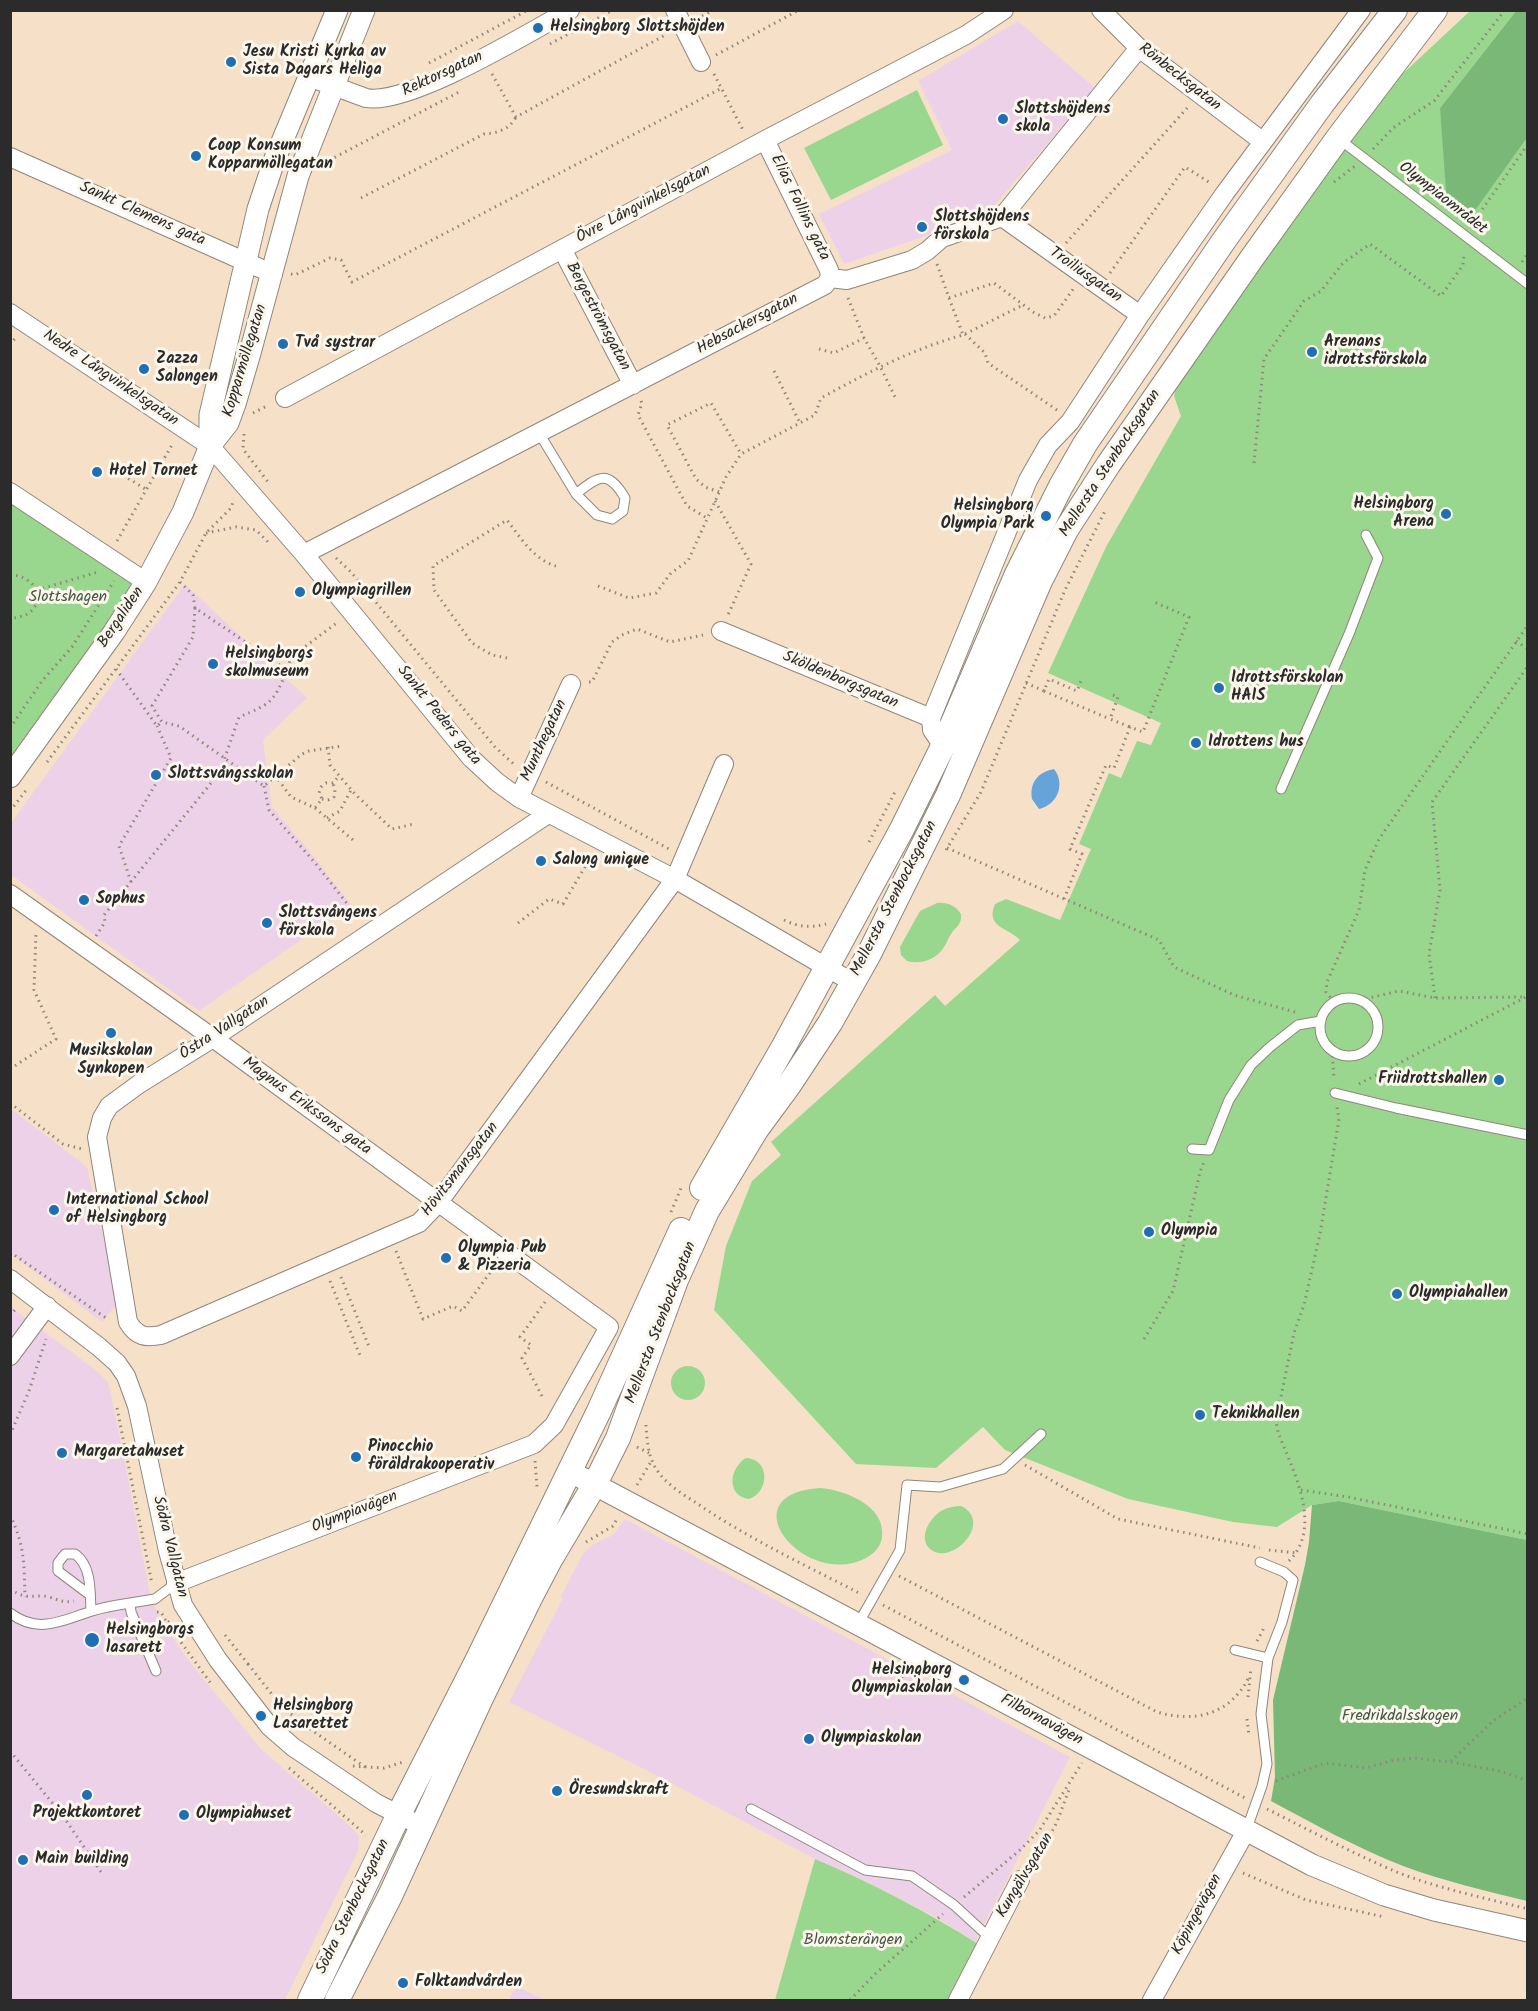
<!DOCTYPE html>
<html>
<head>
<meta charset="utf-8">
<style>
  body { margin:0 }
  #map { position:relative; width:1538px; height:2011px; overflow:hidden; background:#f6e1c8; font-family:Kalam,sans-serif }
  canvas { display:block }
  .frame { position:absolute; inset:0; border:12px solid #2b2b2b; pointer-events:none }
</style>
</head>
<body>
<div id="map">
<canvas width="1538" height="2011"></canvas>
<div class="frame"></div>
</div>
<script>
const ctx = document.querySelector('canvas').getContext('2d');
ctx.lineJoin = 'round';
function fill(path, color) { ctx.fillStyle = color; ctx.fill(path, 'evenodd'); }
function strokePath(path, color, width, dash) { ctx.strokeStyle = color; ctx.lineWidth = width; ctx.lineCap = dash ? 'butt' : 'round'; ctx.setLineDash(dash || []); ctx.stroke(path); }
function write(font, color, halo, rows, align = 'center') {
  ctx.font = font + ' Kalam,sans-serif'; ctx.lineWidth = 6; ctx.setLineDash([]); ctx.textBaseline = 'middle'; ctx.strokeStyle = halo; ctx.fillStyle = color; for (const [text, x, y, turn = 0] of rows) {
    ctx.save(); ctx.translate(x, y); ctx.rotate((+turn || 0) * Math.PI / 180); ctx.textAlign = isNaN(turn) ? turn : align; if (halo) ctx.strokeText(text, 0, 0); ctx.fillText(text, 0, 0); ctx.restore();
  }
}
fill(new Path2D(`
  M 1018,21 L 1095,88 L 986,215 L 844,264 L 819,214 L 952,150 L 918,81 Z
  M 185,584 L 307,698 L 263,740 L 272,807 L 311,853 L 351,905 L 199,1011 L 10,874 L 11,823 Z
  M 10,1108 L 87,1167 L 118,1303 L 102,1322 L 11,1254 Z
  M 10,1306 L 97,1371 L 108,1382 L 121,1442 L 150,1594 L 160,1619 L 189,1661 L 262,1750 L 350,1826 L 359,1836 L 358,1851 L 285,2000 L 11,2000 Z
  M 625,1519 L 1070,1757 L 975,1942 L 936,1917 L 863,1880 L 815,1859 L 650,1772 L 509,1702 L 563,1598 L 561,1596 L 584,1552 L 594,1544 L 613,1535 Z
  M 516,1986 L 528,1992 L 545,2000 L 509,2000 Z`), '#edd1e9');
fill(new Path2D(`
  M 1470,11 L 1516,11 L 1440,108 L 1468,219 L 1527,138 L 1527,1540 L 1339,1501 L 1312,1505 L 1277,1527 L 1233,1522 L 1128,1499 L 1005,1450 L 983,1427 L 936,1468 L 856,1464 L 714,1310 L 726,1246 L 752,1181 L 781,1155 L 771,1142 L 935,995 L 945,1006 L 1020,940 C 1008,927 985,928 995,904 L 1006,899 L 1060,920 L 1091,849 L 1079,844 L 1109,773 L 1121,778 L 1137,741 L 1151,745 L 1161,723 L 1048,673 L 1106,547 L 1181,416 L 1174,396 L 1177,383 L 1273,246 L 1395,81 Z
  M 917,90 L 943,145 L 831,200 L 804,148 Z
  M 11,492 L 146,582 L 11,777 Z
  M 937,903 C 947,902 955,905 961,914 C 962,925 956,926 951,934 C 948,938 947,943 944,947 C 937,959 921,965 907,961 L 901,955 L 900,947 L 920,911 Z
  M671 1383a17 17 0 1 1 34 0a17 17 0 1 1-34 0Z
  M 746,1458 C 770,1459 770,1492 749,1499 C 726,1496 729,1468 746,1458 Z
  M 820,1488 C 844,1490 886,1505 882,1537 C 881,1546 875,1553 866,1558 C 805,1590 726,1494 820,1488 Z
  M 961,1506 C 995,1522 950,1569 929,1548 C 918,1536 931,1516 943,1510 C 949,1507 955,1506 961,1506 Z
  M 815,1859 C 872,1883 926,1911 978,1944 L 949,2000 L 775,2000 Z`), '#98d78d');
fill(new Path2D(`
  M 1516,11 L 1527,11 L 1527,138 L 1468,220 L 1447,204 L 1440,108 Z
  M 1339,1501 L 1527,1540 L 1527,1901 C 1486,1891 1444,1881 1403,1866 C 1357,1848 1314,1824 1271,1801 L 1275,1777 L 1273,1700 L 1305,1565 L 1309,1542 L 1312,1505 Z`), '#7ab878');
fill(new Path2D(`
  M 1054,769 C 1066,784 1057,805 1039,809 L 1032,799 C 1029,783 1038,772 1054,769 Z`), '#66a3d8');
const service = new Path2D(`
  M 1339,139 L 1528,284
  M 539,433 L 576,494 L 597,515 L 612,519 L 623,511 L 625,498 C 608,469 598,476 576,494
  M 1281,789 L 1349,634 L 1378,558 L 1366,535
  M1320 1027a29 29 0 1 1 58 0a29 29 0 1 1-58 0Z
  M 1335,1093 L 1396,1108 L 1528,1135
  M 1192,1149 L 1209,1150 L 1229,1100 L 1251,1065 L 1270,1047 L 1298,1025 L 1321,1021
  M 90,1595 L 58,1571 L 58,1563 L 65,1554 L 75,1554 C 92,1566 90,1592 91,1611
  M 10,1613 C 39,1635 63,1620 92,1611 C 104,1607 117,1605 130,1603
  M 858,1624 L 900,1550 L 907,1485 L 940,1487 L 1003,1469 L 1041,1434
  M 1235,1650 L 1268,1658
  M 156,1671 L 131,1612 L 130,1603 L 155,1599 L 176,1583
  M 751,1809 L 865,1870 L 912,1876 L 954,1905 L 990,1938
  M 1246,1831 L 1262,1786 L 1267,1764 L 1261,1714 L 1268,1658 L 1282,1622 L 1293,1580 L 1284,1572 L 1260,1562`);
const minor = new Path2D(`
  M 675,10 L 701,62
  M 1101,10 L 1139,48 L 1262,141
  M 309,77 L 366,98 C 409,106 528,33 570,10
  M 765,140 L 829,270 L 830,278
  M 10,157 L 273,274
  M 1002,217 L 1140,315
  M 562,249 L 633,385
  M 10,313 L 210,446 L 304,554 L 471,758 L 497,782 L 519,798 L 675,879 L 852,982
  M 285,398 L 765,140 L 966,35 L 1004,10
  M 10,492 L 146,582
  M 304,554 L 825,285 L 830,278 L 847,280 L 912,260 L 927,251 L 942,238 L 1002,217 L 1139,48
  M 721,631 L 931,718
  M 943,746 L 932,730 L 931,718 L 1028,480 L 1048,445 L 1070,422 L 1140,315 L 1225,193 L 1361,10
  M 519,798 L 571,684
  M 548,814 L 213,1038 L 139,1084 L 109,1106 L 102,1118 L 97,1137 L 128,1322 C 137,1337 146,1338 161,1335 L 419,1223 L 438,1203 L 675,879 L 724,764
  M 10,894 L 213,1038 L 609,1327 L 554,1425 L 534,1444 L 176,1583
  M 10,1279 L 99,1347 L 117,1363 L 126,1376 L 137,1406 L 168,1551 L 183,1605 L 218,1660 L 270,1727 L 293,1747 L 376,1803 L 421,1826
  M 10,1356 L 47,1306
  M 958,2000 L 1020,1880
  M 1152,2000 L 1246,1831`);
const tertiary = new Path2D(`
  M 210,446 L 210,415 L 258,209 L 274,161 L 337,10
  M 10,777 L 114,632 L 146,582 L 183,512 L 210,446 L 228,423 L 235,404 L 250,353 L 298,176 L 364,10
  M 569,1471 L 1312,1865 L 1384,1895 L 1434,1910 L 1528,1931`);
const secondary = new Path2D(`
  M 702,1188 L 784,1046 L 902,829 L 943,746 L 1017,574 L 1061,486 L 1085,444 L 1225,239 L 1322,104 L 1395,10
  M 310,2000 L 399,1814 L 476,1663 L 598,1413 L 681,1230
  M 337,2000 L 390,1896 L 481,1698 L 530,1598 L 550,1560 L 595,1484 L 618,1438 L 676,1280 L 707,1211 L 756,1130 L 789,1085 L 830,1023 L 869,954 L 948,795 L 1040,581 L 1066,530 L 1108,465 L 1252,258 L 1338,138 L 1435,10`);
strokePath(service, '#90867a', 11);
strokePath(minor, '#90867a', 20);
strokePath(tertiary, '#90867a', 23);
strokePath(secondary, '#90867a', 26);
strokePath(new Path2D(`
  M 697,19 L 714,10
  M 10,31 L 12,29
  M 550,44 L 613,10
  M 716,55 L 799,10
  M 429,63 L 528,10
  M 492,74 L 516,117 L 667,34
  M 714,74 L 744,132
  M 1373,149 L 1393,128 L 1434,101 L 1505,10
  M 324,163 L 459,92
  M 1334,182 L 1355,166
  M 361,198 L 484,134 C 497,133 509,130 516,117
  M 1472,224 L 1528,144
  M 1066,243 L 1188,107
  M 1522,262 L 1528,253
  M 937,264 L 949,298 L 994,283 L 1033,312 L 1045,318 L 1054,316 L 1074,288
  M 1110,273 L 1185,167 L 1212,184
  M 291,274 L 295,275 L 330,258 L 341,260 L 352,282 L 722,88
  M 848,298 L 864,338
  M 949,298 L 963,335 L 1023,305
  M 965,334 L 985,353 L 988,363 L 1057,410
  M 10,345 L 16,337
  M 819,349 L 834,353 L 864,338 L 880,366 L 896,399
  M 774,371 L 800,423
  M 641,401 L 642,403 L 638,415 L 687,506 L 707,518
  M 253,413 L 269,405
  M 244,434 L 243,449 L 268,482
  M 1254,463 L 1264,359 L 1304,301 L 1321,291 L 1343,263 L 1370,244 L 1441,296 L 1463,265 L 1464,253
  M 118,472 L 147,490
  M 719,492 L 705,487 L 696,479 L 667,425 L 711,403 L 741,454
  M 715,501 L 751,564 L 727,617
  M 206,533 L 236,527 L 256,530 L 268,542
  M 117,541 L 173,443
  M 336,558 L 351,572 L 495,747 L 516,766
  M 10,575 C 32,575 49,597 29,613 C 23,617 17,617 10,619
  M 180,582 L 193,595 L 195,608 L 287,670 L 291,657 L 338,622
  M 598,586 L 629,598 L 656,593 L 671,573 L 688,561 L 726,477 L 741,454 L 815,415 L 821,398 C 867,373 912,349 963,335
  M 37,590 L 98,572
  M 195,608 L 193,637 L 152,706 L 162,722 L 179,726 L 264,786 L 302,754 L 309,751 L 342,746
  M 1516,641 L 1528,649
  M 507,658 L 492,655 L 472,643 L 434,590 L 433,566 L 507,520 C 522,540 535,561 559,567
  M 116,669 L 157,726 L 162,722
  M 589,682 L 592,682 L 612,642 L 622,635 L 637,629 L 670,642 L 703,635
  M 1026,683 L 1044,691 L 1049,679 L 1077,691 L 1081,681
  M 1044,691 L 1110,719
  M 1113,695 L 1118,697 L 1110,719 L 1130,727
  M 10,728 L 42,681 L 72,647 L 114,581
  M 328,747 L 330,765 L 355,794 L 392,829 L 414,824
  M 47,762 L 180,582 L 206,533 L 231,508 L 234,499
  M 275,775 L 291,797 L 315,808 L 322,799 L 319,793 L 321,787 L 326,783 L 333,783 L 339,776
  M 546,782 L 669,849
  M 264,786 L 269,810 L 316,864 L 360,920
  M 322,799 L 328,800 L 334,797 L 335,790 L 333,783
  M 315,808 L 353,840
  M 10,811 L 27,789
  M 327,818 L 340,811 L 351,790
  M 869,842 L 896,790
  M 947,848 L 1159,940 L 1174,967 L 1234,995 L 1295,1012
  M 946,850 L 981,792 L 1065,590 L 1106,509
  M 131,882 L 119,846 L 171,758 L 157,726
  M 1064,899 L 1082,854 L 1070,849 L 1106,765 L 1114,768 L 1130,727 L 1143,732 L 1189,617 L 1154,602
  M 784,920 C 798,927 811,928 826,924
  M 518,923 L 549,899 L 563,904 L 592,855
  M 96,936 L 105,922 L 104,915 L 220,772 L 239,717 C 271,704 274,702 287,670
  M 1435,998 L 1429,954 L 1440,890 L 1432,802 L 1528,666
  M 1360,1000 L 1399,991 L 1435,998 L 1524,997
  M 1334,1002 L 1326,992 L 1327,982 L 1359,910 L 1365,870 L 1379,839 L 1528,625
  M 1332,1050 L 1334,1079
  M 10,1069 L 56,1039 L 34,990 L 36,933
  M 1359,1084 L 1526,997
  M 10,1103 L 63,1144 L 82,1149
  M 671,1212 L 681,1188
  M 396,1251 L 423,1319 L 453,1306 L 462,1311 L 492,1270
  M 10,1252 L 109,1320
  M 341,1277 L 370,1349
  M 330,1281 L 361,1358
  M 10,1316 L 17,1307
  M 1144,1339 L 1173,1291 L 1200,1172 L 1204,1162
  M 542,1396 L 522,1358 L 531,1345 L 520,1337 L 545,1302
  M 117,1408 L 152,1584
  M 646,1425 C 647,1441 648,1459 659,1473 C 668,1485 682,1494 695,1502 C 747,1538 805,1565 861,1594
  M 10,1435 L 29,1391 L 46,1339
  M 637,1447 L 649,1453
  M 535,1461 L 537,1487
  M 1025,1465 L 1118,1519 L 1260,1548
  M 637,1485 L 652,1460
  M 1301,1490 L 1348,1497 L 1528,1534
  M 10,1515 C 25,1546 24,1564 25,1597
  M 586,1542 L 613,1526 L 618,1517
  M 1269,1550 L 1297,1553
  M 1289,1561 C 1324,1526 1292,1469 1278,1432 L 1276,1421 L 1294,1333 L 1304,1305 L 1320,1234 L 1339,1119 L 1337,1107
  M 899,1576 L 1157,1712 C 1194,1723 1229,1715 1248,1679
  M 10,1589 C 29,1602 33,1593 49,1597 C 59,1600 63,1603 74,1601
  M 883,1605 L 1245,1798
  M 157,1612 L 161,1612 L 167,1623 L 173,1619
  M 167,1623 L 212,1685
  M 225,1635 L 248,1664 L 250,1662
  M 1257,1641 L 1265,1626
  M 248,1664 L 278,1702 L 300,1722 L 365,1767
  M 896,1688 L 903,1675 L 906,1673
  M 1248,1697 L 1251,1668
  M 1247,1719 L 1249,1736
  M 10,1751 L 63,1816 L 101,1872
  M 1451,1762 L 1500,1771 L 1528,1781
  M 353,1766 L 384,1768 L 403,1762
  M 289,1768 L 366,1835
  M 1276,1781 L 1325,1763 L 1366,1768 L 1394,1760 L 1415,1758 L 1450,1762 L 1494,1720 L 1528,1698
  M 1267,1809 C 1311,1831 1354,1854 1399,1873 C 1441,1889 1485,1898 1528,1909
  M 1033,1868 L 1057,1822 L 1070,1787
  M 1243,1873 L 1306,1900 L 1385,1917
  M 964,1897 L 1020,1850 L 1039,1831 L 1082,1763
  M 850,2000 L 875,1974 L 943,1914`), '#90867a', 3, [1.5, 4.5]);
strokePath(service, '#fff', 9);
strokePath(minor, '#fff', 18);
strokePath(tertiary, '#fff', 21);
strokePath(secondary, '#fff', 24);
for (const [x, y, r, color] of [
  [538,28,6,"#1f6fb2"],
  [231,62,6,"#1f6fb2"],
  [1003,119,6,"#1f6fb2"],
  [196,156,6,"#1f6fb2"],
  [922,227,6,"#1f6fb2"],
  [283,344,6,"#1f6fb2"],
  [1312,352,6,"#1f6fb2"],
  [144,369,6,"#1f6fb2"],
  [97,472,6,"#1f6fb2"],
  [1446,514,6,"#1f6fb2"],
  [1046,516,6,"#1f6fb2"],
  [300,592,6,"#1f6fb2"],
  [213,664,6,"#1f6fb2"],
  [1219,688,6,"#1f6fb2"],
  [1196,743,6,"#1f6fb2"],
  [156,775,6,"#1f6fb2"],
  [541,861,6,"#1f6fb2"],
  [84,900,6,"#1f6fb2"],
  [267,923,6,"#1f6fb2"],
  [111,1033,6,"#1f6fb2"],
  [1499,1080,6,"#1f6fb2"],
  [54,1210,6,"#1f6fb2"],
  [1149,1232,6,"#1f6fb2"],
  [446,1258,6,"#1f6fb2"],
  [1397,1294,6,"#1f6fb2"],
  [1200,1415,6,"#1f6fb2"],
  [62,1453,6,"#1f6fb2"],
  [356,1457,6,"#1f6fb2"],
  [92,1640,8,"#1f6fb2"],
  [964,1680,6,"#1f6fb2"],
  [261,1716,6,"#1f6fb2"],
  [809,1739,6,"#1f6fb2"],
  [557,1791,6,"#1f6fb2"],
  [87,1795,6,"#1f6fb2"],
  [184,1815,6,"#1f6fb2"],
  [23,1860,6,"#1f6fb2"],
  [403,1983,6,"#1f6fb2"]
]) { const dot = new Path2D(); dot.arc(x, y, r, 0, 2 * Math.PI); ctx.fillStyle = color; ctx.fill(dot); strokePath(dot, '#fbf7ec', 2); }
write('bold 16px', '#2b2b2b', '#fbf7ec', [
  ["Helsingborg Slottshöjden",550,28],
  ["Jesu Kristi Kyrka av",243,53],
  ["Sista Dagars Heliga",243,71],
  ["Slottshöjdens",1015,110],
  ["skola",1015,128],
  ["Coop Konsum",208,147],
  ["Kopparmöllegatan",208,165],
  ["Slottshöjdens",934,218],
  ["förskola",934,236],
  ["Arenans",1324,343],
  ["idrottsförskola",1324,361],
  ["Två systrar",295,344],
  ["Zazza",156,360],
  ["Salongen",156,378],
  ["Hotel Tornet",109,472],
  ["Helsingborg",1434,505,"right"],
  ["Arena",1434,523,"right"],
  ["Helsingborg",1034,507,"right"],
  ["Olympia Park",1034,525,"right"],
  ["Olympiagrillen",312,592],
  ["Helsingborgs",225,655],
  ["skolmuseum",225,673],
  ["Idrottsförskolan",1231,679],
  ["HAIS",1231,697],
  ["Idrottens hus",1208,743],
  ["Slottsvångsskolan",168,775],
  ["Salong unique",553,861],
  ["Sophus",96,900],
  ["Slottsvångens",279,914],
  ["förskola",279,932],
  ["Musikskolan",111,1052,"center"],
  ["Synkopen",111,1070,"center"],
  ["Friidrottshallen",1487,1080,"right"],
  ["International School",66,1201],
  ["of Helsingborg",66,1219],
  ["Olympia",1161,1232],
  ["Olympia Pub",458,1249],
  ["& Pizzeria",458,1267],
  ["Olympiahallen",1409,1294],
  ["Teknikhallen",1212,1415],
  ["Pinocchio",368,1448],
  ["föräldrakooperativ",368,1466],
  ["Margaretahuset",74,1453],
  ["Helsingborgs",106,1631],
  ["lasarett",106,1649],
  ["Helsingborg",952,1671,"right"],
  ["Olympiaskolan",952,1689,"right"],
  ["Helsingborg",273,1707],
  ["Lasarettet",273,1725],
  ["Olympiaskolan",821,1739],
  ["Öresundskraft",569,1791],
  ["Projektkontoret",87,1814,"center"],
  ["Olympiahuset",196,1815],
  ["Main building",35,1860],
  ["Folktandvården",415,1983]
], 'left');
write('16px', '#2b2b2b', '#fbf7ec', [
  ["Rektorsgatan",443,75,-25],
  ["Rönbecksgatan",1179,78,38],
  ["Olympiaområdet",1442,199,38],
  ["Övre Långvinkelsgatan",644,205,-28],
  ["Elias Follins gata",799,208,64],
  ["Sankt Clemens gata",142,215,24],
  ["Troiliusgatan",1085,276,35],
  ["Bergeströmsgatan",597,317,62],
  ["Hebsackersgatan",748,325,-28],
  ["Kopparmöllegatan",246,361,-73],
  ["Nedre Långvinkelsgatan",110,379,34],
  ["Mellersta Stenbocksgatan",1111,464,-57],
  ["Bergaliden",122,618,-56],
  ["Sköldenborgsgatan",840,681,23],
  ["Sankt Peders gata",438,716,51],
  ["Munthegatan",545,741,-65],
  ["Mellersta Stenbocksgatan",895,899,-63],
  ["Östra Vallgatan",225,1029,-33],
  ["Magnus Erikssons gata",306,1107,36],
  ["Hövitsmansgatan",461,1170,-52],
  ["Mellersta Stenbocksgatan",662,1323,-69],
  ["Olympiavägen",355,1513,-21],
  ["Södra Vallgatan",169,1547,76],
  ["Filbornavägen",1041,1721,28],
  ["Kungälvsgatan",1026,1876,-59],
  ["Södra Stenbocksgatan",354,1907,-64],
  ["Köpingevägen",1198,1915,-62]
]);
write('16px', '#465644', '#fbf7ec', [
  ["Slottshagen",68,598],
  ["Fredrikdalsskogen",1400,1717],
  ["Blomsterängen",853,1941]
]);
</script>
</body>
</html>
